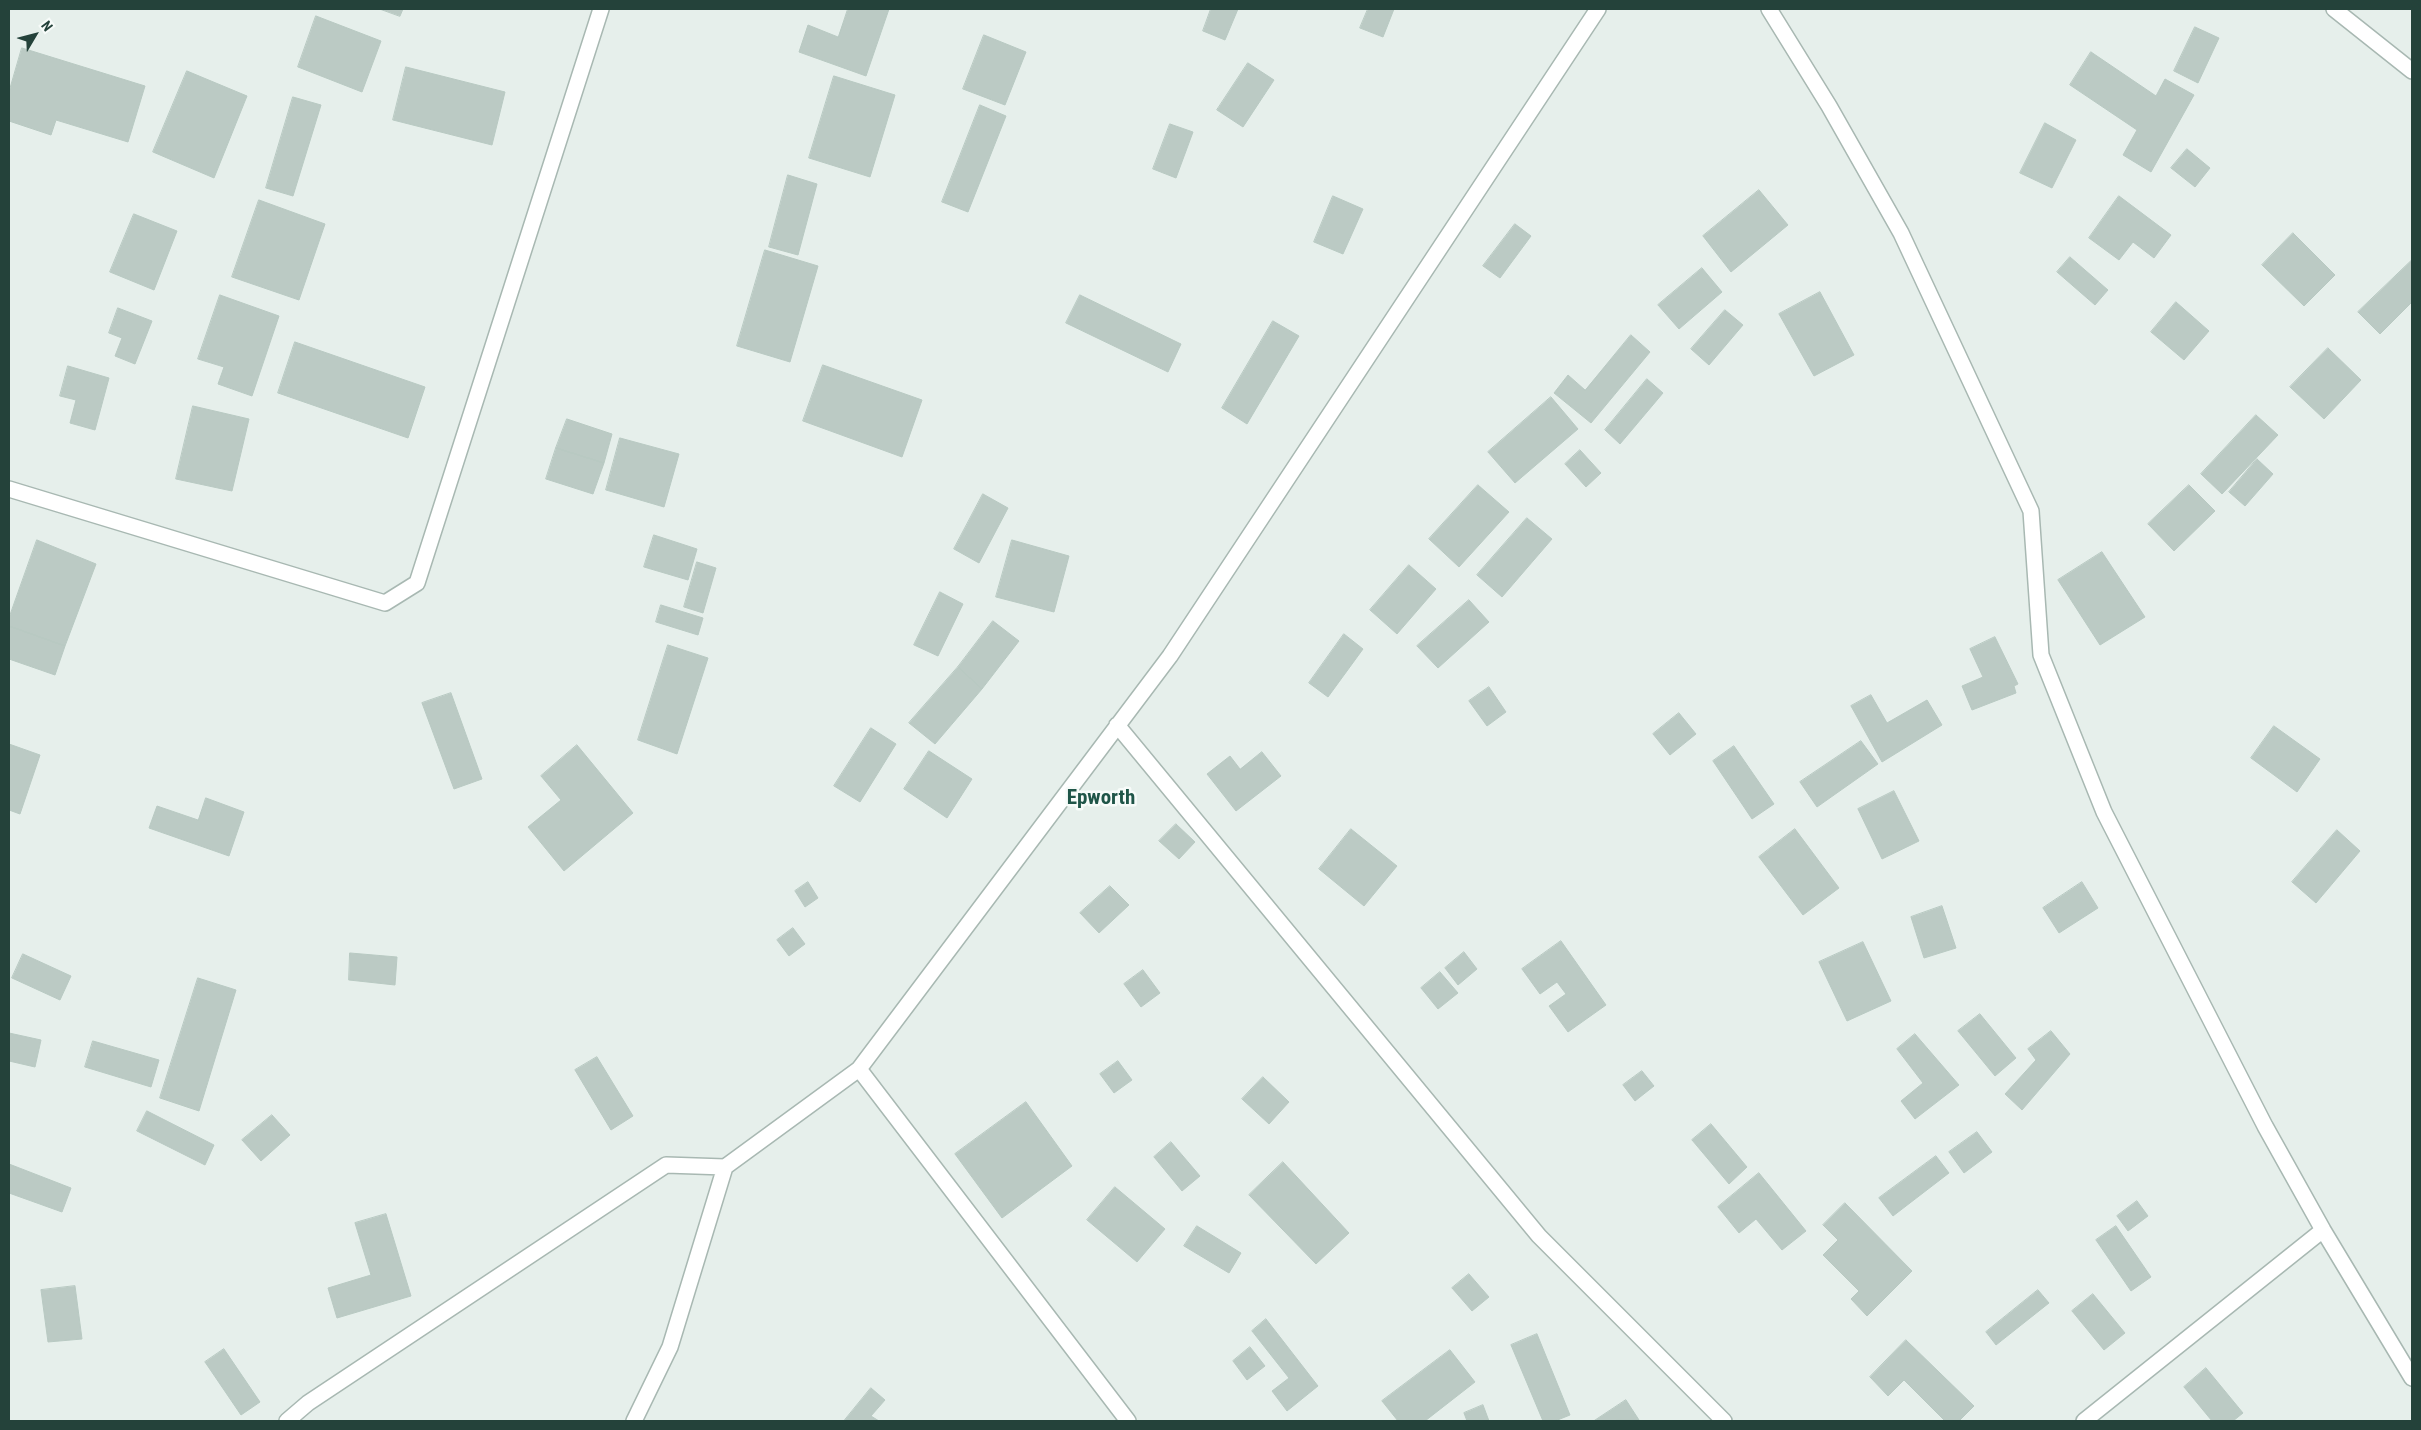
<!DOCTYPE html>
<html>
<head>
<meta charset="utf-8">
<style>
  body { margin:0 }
  #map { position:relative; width:2421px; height:1430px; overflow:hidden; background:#e6efeb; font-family:"Roboto Condensed",sans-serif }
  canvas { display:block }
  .frame { position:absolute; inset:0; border:10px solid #24423a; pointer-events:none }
  .north { position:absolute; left:10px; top:10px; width:50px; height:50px; -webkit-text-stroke:4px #f7fbf9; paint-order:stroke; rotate:53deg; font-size:14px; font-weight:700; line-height:20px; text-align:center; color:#24423a }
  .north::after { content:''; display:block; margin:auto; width:18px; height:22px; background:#24423a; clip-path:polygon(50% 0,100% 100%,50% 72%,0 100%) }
</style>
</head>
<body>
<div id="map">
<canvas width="2421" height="1430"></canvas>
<div class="frame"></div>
<div class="north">N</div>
</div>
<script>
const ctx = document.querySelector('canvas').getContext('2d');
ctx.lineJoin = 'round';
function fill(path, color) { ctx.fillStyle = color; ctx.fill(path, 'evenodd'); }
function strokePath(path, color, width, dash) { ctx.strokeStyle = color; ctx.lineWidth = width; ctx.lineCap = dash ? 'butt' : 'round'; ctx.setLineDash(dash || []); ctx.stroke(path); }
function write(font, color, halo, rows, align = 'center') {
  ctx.font = font + ' "Roboto Condensed",sans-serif'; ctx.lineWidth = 5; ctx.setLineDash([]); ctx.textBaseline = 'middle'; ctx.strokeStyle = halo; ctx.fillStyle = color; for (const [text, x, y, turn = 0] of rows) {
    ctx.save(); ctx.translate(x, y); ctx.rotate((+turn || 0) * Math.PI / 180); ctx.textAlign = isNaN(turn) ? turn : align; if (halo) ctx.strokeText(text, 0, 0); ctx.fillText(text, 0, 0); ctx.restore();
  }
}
const building = new Path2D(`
  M 380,9 L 403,9 L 400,16 Z
  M 848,9 L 889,9 L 866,76 L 799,52 L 808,25 L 838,37 Z
  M 1211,9 L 1238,9 L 1225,40 L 1203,31 Z
  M 1368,9 L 1394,9 L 1383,37 L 1360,28 Z
  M 316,16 L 381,41 L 362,92 L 298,67 Z
  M 2195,27 L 2219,38 L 2198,83 L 2174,71 Z
  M 984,35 L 1026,52 L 1005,105 L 963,89 Z
  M 22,48 L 145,86 L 128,142 L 56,120 L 51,135 L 9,121 L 9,92 Z
  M 2091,52 L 2156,96 L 2165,79 L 2194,95 L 2151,172 L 2123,155 L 2137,130 L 2070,85 Z
  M 1248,63 L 1274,80 L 1243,127 L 1217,110 Z
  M 406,67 L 505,92 L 492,145 L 393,120 Z
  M 187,71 L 247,96 L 214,178 L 153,152 Z
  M 834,76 L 895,95 L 870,177 L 809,158 Z
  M 293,97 L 321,105 L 293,196 L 266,188 Z
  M 980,105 L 1006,116 L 968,212 L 942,202 Z
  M 2045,123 L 2076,140 L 2052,188 L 2020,173 Z
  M 1170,124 L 1193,132 L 1176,178 L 1153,169 Z
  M 2187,149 L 2210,168 L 2195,187 L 2171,168 Z
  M 788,175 L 817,184 L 798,255 L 769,247 Z
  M 1759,190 L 1788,225 L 1731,272 L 1703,236 Z
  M 1333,196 L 1363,209 L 1343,254 L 1314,242 Z
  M 2119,196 L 2171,235 L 2154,258 L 2133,242 L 2119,260 L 2089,238 Z
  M 259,200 L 325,224 L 299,300 L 232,277 Z
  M 134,214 L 177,231 L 154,290 L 110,272 Z
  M 1515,224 L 1531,236 L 1500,278 L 1483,266 Z
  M 2293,233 L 2335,275 L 2304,306 L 2262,265 Z
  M 765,250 L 818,266 L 790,362 L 737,346 Z
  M 2070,257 L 2108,290 L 2095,305 L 2057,272 Z
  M 2412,260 L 2412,302 L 2380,334 L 2358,312 Z
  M 1702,268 L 1722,292 L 1679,329 L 1658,305 Z
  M 1820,292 L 1854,355 L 1814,376 L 1779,314 Z
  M 220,295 L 279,316 L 252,396 L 218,384 L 224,367 L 198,359 Z
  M 1080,295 L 1181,344 L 1168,372 L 1066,323 Z
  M 2176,302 L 2209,331 L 2184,360 L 2151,332 Z
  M 118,308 L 152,321 L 135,364 L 115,356 L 122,338 L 109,333 Z
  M 1725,310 L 1743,325 L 1709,365 L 1691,349 Z
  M 1273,321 L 1299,336 L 1247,424 L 1222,408 Z
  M 1631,335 L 1650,352 L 1591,423 L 1554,393 L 1568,375 L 1585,390 Z
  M 295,342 L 425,387 L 408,438 L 278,393 Z
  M 2328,348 L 2361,380 L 2324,419 L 2290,387 Z
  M 823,365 L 922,400 L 902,457 L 803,421 Z
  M 68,366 L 109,378 L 95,430 L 70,423 L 76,400 L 60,396 Z
  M 1647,379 L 1663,393 L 1620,444 L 1605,430 Z
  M 1551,397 L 1578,429 L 1515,483 L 1488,452 Z
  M 193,406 L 249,419 L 232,491 L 176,479 Z
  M 2256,415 L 2278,435 L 2222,494 L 2201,474 Z
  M 567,419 L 612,434 L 604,463 L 556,448 Z
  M 620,438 L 679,454 L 664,507 L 606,490 Z
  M 556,448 L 604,463 L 593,494 L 546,479 Z
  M 1580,450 L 1601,473 L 1586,487 L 1565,464 Z
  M 2257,459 L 2273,474 L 2245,506 L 2229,492 Z
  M 1478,485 L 1509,512 L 1459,567 L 1429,539 Z
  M 2189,485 L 2215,511 L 2174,551 L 2148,524 Z
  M 983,494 L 1008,508 L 979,563 L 954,549 Z
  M 1527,518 L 1552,539 L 1502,597 L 1477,575 Z
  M 654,535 L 697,549 L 688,580 L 644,567 Z
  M 37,540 L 96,564 L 65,646 L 9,626 L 9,618 Z
  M 1012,540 L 1069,556 L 1054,612 L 996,597 Z
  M 2102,552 L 2145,617 L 2100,645 L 2058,580 Z
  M 697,562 L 716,568 L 703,613 L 684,607 Z
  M 1409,565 L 1436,589 L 1397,634 L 1370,610 Z
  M 940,592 L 963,604 L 938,656 L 914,645 Z
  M 1469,600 L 1489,622 L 1438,668 L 1417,646 Z
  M 661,605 L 703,618 L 698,635 L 656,622 Z
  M 993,621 L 1019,641 L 982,689 L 958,667 Z
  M 9,626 L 65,646 L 55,675 L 9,659 Z
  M 1344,634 L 1363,649 L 1328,697 L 1309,683 Z
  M 1995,637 L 2018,684 L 2014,686 L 2016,693 L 1972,710 L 1962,686 L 1983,677 L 1970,649 Z
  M 668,645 L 708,658 L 677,754 L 638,740 Z
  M 958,667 L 982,689 L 935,744 L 909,723 Z
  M 1489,687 L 1506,712 L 1487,726 L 1469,701 Z
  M 451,693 L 482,779 L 454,789 L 422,703 Z
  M 1871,695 L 1887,723 L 1927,700 L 1942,725 L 1882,762 L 1851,706 Z
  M 1679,713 L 1696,734 L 1670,755 L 1653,734 Z
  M 2274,726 L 2320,759 L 2297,792 L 2251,758 Z
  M 871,728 L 896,744 L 860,802 L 834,786 Z
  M 1861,741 L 1878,764 L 1817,807 L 1800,782 Z
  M 9,744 L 40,755 L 20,814 L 9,810 Z
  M 577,745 L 633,813 L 564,871 L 528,827 L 561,800 L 541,776 Z
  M 1734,746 L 1774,804 L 1752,819 L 1713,761 Z
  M 929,751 L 972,779 L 947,818 L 904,789 Z
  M 1262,752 L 1281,776 L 1236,811 L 1207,774 L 1230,756 L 1240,769 Z
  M 1894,791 L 1919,841 L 1882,859 L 1858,809 Z
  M 206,798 L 244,812 L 229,856 L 149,828 L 157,806 L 198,820 Z
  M 1176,824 L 1195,842 L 1179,859 L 1159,841 Z
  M 1351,829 L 1397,866 L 1364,906 L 1319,869 Z
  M 1795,829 L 1839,888 L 1803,915 L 1759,857 Z
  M 2337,830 L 2360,851 L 2316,903 L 2292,882 Z
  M 808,882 L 818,898 L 805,907 L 795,891 Z
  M 2082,882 L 2098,908 L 2059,933 L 2043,908 Z
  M 1110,886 L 1129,905 L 1099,933 L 1080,913 Z
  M 1942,906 L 1956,948 L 1924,958 L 1911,917 Z
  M 793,928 L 805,944 L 789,956 L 777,940 Z
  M 1561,941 L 1606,1005 L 1568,1032 L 1549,1006 L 1566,994 L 1557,982 L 1540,994 L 1522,969 Z
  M 1863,942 L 1891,1001 L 1847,1021 L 1819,962 Z
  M 1464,952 L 1477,969 L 1458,985 L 1445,968 Z
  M 350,953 L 397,957 L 395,985 L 349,980 Z
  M 23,954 L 71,976 L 60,1000 L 12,978 Z
  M 1143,970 L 1160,993 L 1141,1007 L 1124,984 Z
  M 1440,972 L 1458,993 L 1438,1009 L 1421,988 Z
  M 198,978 L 236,990 L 199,1111 L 160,1098 Z
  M 1980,1014 L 2016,1058 L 1995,1076 L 1958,1031 Z
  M 2051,1031 L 2070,1054 L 2022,1110 L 2005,1094 L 2036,1060 L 2028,1049 Z
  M 9,1033 L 41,1040 L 35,1067 L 9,1061 Z
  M 1915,1034 L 1959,1085 L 1915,1119 L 1901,1101 L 1923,1083 L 1897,1049 Z
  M 93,1041 L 159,1060 L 151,1087 L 85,1067 Z
  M 597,1057 L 633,1116 L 611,1130 L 575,1070 Z
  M 1118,1061 L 1132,1080 L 1114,1093 L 1100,1074 Z
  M 1642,1071 L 1654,1086 L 1635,1101 L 1623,1085 Z
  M 1263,1077 L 1289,1102 L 1269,1124 L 1242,1099 Z
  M 1026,1102 L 1072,1166 L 1002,1218 L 955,1154 Z
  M 147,1111 L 214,1145 L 205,1165 L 137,1131 Z
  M 272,1115 L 290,1135 L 261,1161 L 242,1140 Z
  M 1711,1124 L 1747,1167 L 1729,1184 L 1692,1140 Z
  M 1977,1132 L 1992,1152 L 1964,1173 L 1949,1152 Z
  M 1171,1142 L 1200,1176 L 1182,1191 L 1154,1157 Z
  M 1936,1156 L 1949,1173 L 1893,1216 L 1879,1198 Z
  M 1283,1162 L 1349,1233 L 1316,1264 L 1249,1195 Z
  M 9,1164 L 71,1188 L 62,1212 L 9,1193 Z
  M 1759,1173 L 1806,1231 L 1782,1250 L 1756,1219 L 1739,1233 L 1718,1207 Z
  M 1115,1187 L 1165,1229 L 1137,1262 L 1087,1220 Z
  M 2137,1201 L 2148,1216 L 2128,1231 L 2117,1216 Z
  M 1845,1203 L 1912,1271 L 1867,1316 L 1851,1299 L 1859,1291 L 1823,1255 L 1838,1240 L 1823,1225 Z
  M 386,1214 L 411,1296 L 337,1318 L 328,1288 L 371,1275 L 355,1223 Z
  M 1197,1226 L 1241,1253 L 1229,1273 L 1184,1246 Z
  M 2116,1226 L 2151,1277 L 2131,1291 L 2096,1240 Z
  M 1469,1274 L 1489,1297 L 1472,1311 L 1452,1288 Z
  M 75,1286 L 82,1339 L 48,1342 L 41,1290 Z
  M 2038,1290 L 2049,1303 L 1996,1345 L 1986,1332 Z
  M 2093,1294 L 2125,1333 L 2104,1350 L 2072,1311 Z
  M 1266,1319 L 1318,1386 L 1287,1411 L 1272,1391 L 1289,1378 L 1252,1331 Z
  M 1537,1334 L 1570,1415 L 1555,1421 L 1543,1421 L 1511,1345 Z
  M 1906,1340 L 1974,1406 L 1959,1421 L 1945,1421 L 1904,1380 L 1888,1396 L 1870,1377 Z
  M 1250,1347 L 1265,1366 L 1247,1380 L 1233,1361 Z
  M 224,1349 L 260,1402 L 241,1415 L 205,1362 Z
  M 1450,1350 L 1475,1382 L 1425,1421 L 1398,1421 L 1382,1401 Z
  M 2206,1368 L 2243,1413 L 2233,1421 L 2212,1421 L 2184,1387 Z
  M 871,1388 L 885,1400 L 871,1416 L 879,1421 L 844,1421 Z
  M 1626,1400 L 1639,1420 L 1594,1421 Z
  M 1483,1405 L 1489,1421 L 1467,1421 L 1464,1413 Z`);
fill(building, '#bbcac4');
strokePath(building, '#b8c9c2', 1);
const minor = new Path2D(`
  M 1769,9 L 1829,106 L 1901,233 L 2031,511 L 2041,655 L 2104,812 L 2265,1126 L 2323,1230 L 2412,1378
  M 2334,9 L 2412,71
  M 9,489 L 385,603 L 417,583 L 601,9
  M 1117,725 L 1539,1236 L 1724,1421
  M 859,1069 L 1128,1421
  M 287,1421 L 308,1403 L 666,1165 L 725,1167
  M 634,1421 L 670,1347 L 725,1167 L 859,1069 L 1170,656 L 1598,9
  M 2084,1421 L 2323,1230`);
strokePath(minor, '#a8b8b2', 18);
strokePath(minor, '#fff', 15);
write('bold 21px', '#1f5548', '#f7fbf9', [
  ["Epworth",1101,799]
]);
</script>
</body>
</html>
